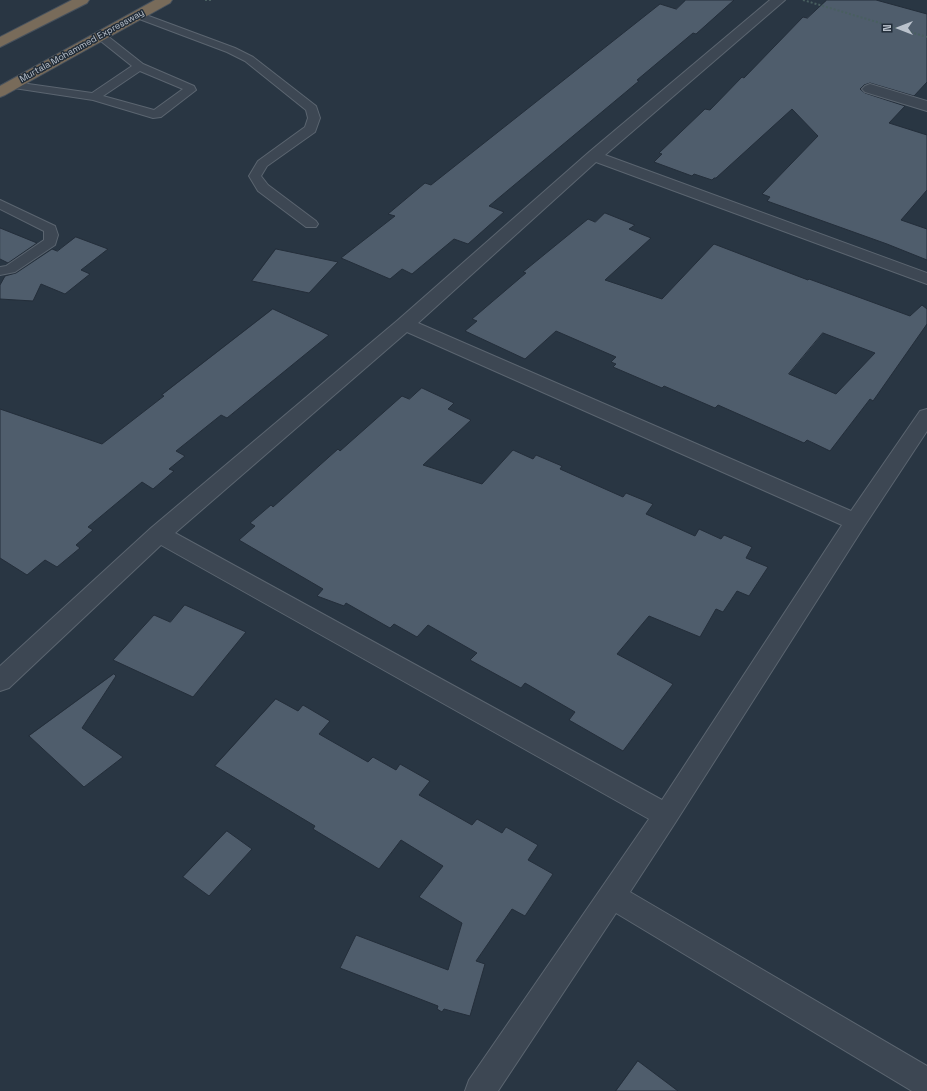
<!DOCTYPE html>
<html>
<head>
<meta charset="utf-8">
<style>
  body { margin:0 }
  #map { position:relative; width:927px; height:1091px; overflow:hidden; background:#293643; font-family:"Space Grotesk",sans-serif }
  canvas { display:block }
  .north { position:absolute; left:879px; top:8px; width:40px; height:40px; -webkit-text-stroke:3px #212c38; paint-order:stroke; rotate:270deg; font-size:11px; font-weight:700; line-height:16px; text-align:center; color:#bac2cc }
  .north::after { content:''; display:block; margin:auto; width:14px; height:18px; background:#bac2cc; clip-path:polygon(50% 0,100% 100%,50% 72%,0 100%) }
</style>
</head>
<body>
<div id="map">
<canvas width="927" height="1091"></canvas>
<div class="north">N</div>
</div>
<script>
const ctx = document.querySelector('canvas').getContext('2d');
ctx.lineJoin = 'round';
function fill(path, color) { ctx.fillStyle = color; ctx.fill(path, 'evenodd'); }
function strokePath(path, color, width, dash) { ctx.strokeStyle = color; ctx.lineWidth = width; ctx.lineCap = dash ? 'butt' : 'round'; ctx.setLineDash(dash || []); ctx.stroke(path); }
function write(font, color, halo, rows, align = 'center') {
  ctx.font = font + ' "Space Grotesk",sans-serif'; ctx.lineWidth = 3; ctx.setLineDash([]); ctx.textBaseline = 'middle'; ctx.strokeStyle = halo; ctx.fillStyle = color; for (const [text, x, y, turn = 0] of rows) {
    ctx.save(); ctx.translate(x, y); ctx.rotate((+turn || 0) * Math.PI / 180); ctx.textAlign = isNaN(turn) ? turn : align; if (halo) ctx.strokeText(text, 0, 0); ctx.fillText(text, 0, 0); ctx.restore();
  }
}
const building = new Path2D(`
  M 686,0 L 734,0 L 696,34 L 693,33 L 637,80 L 639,81 L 489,206 L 504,212 L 468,244 L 454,239 L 412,274 L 402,269 L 390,279 L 341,258 L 395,216 L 388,214 L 425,183 L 431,185 L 660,4 L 676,9 Z
  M 827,0 L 876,0 L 927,14 L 927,82 L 914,96 L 870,83 L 864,85 L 860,89 L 865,93 L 905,106 L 889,123 L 927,135 L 927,190 L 901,220 L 927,229 L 927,260 L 887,244 L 767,201 L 770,197 L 762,194 L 818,136 L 792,109 L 716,178 L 714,178 L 712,180 L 694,174 L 692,176 L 654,162 L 662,154 L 659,153 L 705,109 L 710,110 L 742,77 L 744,78 L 803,17 L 807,18 Z
  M 605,213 L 635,225 L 629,229 L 651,238 L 605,280 L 662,299 L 714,244 L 808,280 L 809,279 L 910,316 L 922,305 L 927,309 L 927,324 L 873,401 L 870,399 L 830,451 L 807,440 L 804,443 L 718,405 L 715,408 L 664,386 L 662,388 L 613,367 L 616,364 L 611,362 L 616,357 L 556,331 L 525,359 L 465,331 L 477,321 L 472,319 L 526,273 L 523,272 L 588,219 L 595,222 ZM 823,333 L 875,353 L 836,394 L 789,374 Z
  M 0,228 L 37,243 L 8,263 L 0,259 Z
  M 76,237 L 108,249 L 81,270 L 90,274 L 65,294 L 41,284 L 33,301 L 0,299 L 0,285 L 5,276 L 16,273 L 52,249 L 57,251 Z
  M 276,249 L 338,262 L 309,293 L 252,281 Z
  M 273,309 L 329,335 L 227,418 L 221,415 L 176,451 L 185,456 L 169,469 L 174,471 L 153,489 L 142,482 L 88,527 L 93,530 L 76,545 L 80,548 L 57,567 L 45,560 L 27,575 L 0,558 L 0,409 L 102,444 L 164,396 L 162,395 Z
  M 422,388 L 454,403 L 448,409 L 471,420 L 423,465 L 482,484 L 513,450 L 533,459 L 536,455 L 562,466 L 560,469 L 623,497 L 626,493 L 653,504 L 646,514 L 695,536 L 699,529 L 721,539 L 724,535 L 752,547 L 746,558 L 768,567 L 749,596 L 737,591 L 723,612 L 716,609 L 700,637 L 649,616 L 617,654 L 673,684 L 623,751 L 569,720 L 575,712 L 525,683 L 521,688 L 470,660 L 477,653 L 428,625 L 417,637 L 394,624 L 390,628 L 346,603 L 344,606 L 317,596 L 323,589 L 239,540 L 255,526 L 250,523 L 271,505 L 273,507 L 338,449 L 340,451 L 402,396 L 409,399 Z
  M 185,605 L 246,632 L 193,697 L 113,660 L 154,615 L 170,622 Z
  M 114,674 L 116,676 L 82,728 L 123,757 L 84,787 L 29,736 Z
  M 276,699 L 298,711 L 303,705 L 330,721 L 319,734 L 368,762 L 373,757 L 396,770 L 400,764 L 430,781 L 419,795 L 472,825 L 477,819 L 502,833 L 506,827 L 538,845 L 528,860 L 553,874 L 525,916 L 512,909 L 476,961 L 485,964 L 470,1016 L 444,1009 L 442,1012 L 437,1009 L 438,1006 L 340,968 L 356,935 L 448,970 L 462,923 L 419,897 L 443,866 L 401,840 L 379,869 L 313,829 L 315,826 L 215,766 Z
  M 227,831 L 252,849 L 209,896 L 183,877 Z
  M 638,1061 L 678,1091 L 616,1091 Z`);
fill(building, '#4f5d6c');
strokePath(building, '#242e3a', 1);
const lane = new Path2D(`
  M 138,12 L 235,48 L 253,57 L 316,106 L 320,118 L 315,132 L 267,166 L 261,176 L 268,185 L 316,221 L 318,224 L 316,227 L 306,227 L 258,191 L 249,176 L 258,161 L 305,127 L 308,118 L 306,110 L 245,61 L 227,52 L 134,17 L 133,15 Z
  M 101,33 L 105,34 L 143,64 L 194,86 L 196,90 L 161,117 L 153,118 L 93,100 L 14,88 L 10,87 L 8,85 L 10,83 L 14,82 L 92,93 L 132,66 L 97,38 L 95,36 L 97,34 ZM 140,71 L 183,89 L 154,110 L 103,96 Z
  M 0,200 L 55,226 L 58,235 L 55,245 L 15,272 L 0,275 L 0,267 L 6,266 L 44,240 L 44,231 L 0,209 Z`);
const street = new Path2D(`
  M 770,0 L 785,0 L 605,155 L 927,273 L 927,284 L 596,162 L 418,323 L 851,511 L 920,411 L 927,409 L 927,431 L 863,528 L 675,823 L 630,892 L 927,1066 L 927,1091 L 912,1091 L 616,913 L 498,1091 L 465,1091 L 469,1080 L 649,819 L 161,545 L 9,688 L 0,691 L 0,666 L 151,528 L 398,320 L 588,153 ZM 407,332 L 842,525 L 662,800 L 175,533 Z
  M 870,84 L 927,101 L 927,111 L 865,92 L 862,89 L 865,86 Z`);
const highway = new Path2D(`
  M 72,0 L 89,0 L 87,3 L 0,47 L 0,37 Z
  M 155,0 L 172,0 L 170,3 L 5,95 L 0,97 L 0,86 Z`);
strokePath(lane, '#5b6570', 2);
strokePath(street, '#5b6570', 2);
strokePath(highway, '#48525d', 2);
strokePath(new Path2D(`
  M 205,0 L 212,0
  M 803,0 L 927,37`), '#495f60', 2, [2, 2]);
fill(lane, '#3d4753');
fill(street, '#3d4753');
fill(highway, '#786b5a');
write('9px', '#bac2cc', '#212c38', [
  ["Murtala Mohammed Expressway",82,46,-29]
]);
</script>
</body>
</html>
